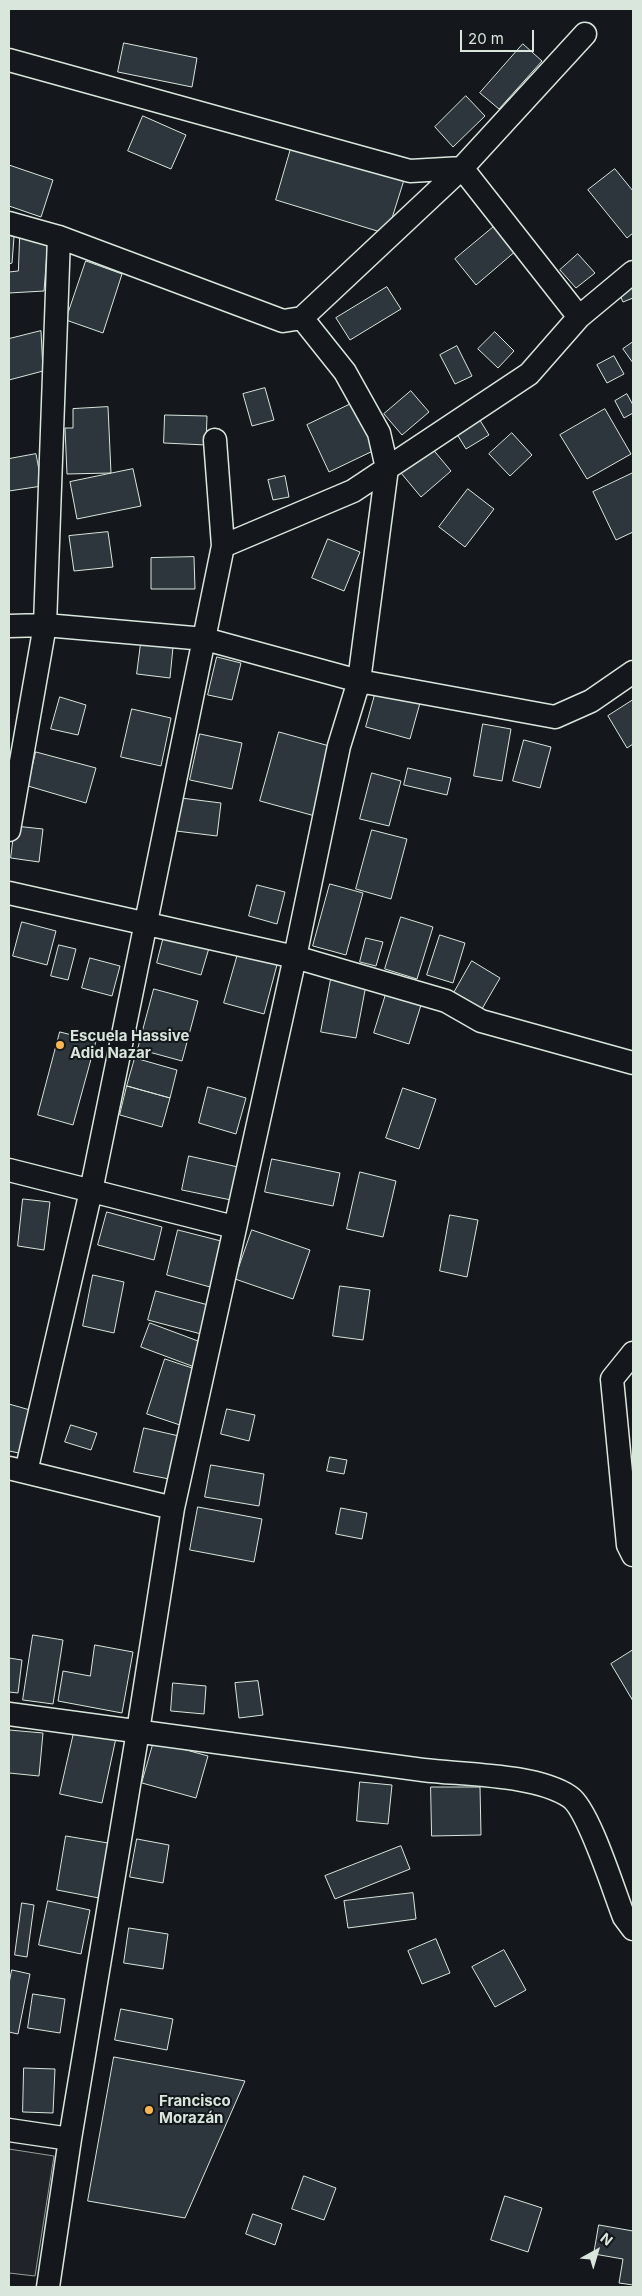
<!DOCTYPE html>
<html>
<head>
<meta charset="utf-8">
<style>
  body { margin:0 }
  #map { position:relative; width:642px; height:2296px; overflow:hidden; background:#14181c; font-family:Inter,sans-serif }
  canvas { display:block }
  .frame { position:absolute; inset:0; border:10px solid #d8e6dc; pointer-events:none }
  .north { position:absolute; left:572px; top:2226px; width:50px; height:50px; -webkit-text-stroke:4px #14181c; paint-order:stroke; rotate:39deg; font-size:14px; font-weight:700; line-height:20px; text-align:center; color:#d8e6dc }
  .north::after { content:''; display:block; margin:auto; width:18px; height:22px; background:#d8e6dc; clip-path:polygon(50% 0,100% 100%,50% 72%,0 100%) }
  .scale { position:absolute; left:460px; top:30px; width:74px; height:22px; box-sizing:border-box; border:2px solid #d8e6dc; border-top:0; padding-left:6px; font-size:15px; line-height:18px; white-space:nowrap; color:#d8e6dc; -webkit-text-stroke:4px #14181c; paint-order:stroke }
</style>
</head>
<body>
<div id="map">
<canvas width="642" height="2296"></canvas>
<div class="frame"></div>
<div class="north">N</div>
<div class="scale">20 m</div>
</div>
<script>
const ctx = document.querySelector('canvas').getContext('2d');
ctx.lineJoin = 'round';
function fill(path, color) { ctx.fillStyle = color; ctx.fill(path, 'evenodd'); }
function strokePath(path, color, width, dash) { ctx.strokeStyle = color; ctx.lineWidth = width; ctx.lineCap = dash ? 'butt' : 'round'; ctx.setLineDash(dash || []); ctx.stroke(path); }
function write(font, color, halo, rows, align = 'center') {
  ctx.font = font + ' Inter,sans-serif'; ctx.lineWidth = 4; ctx.setLineDash([]); ctx.textBaseline = 'middle'; ctx.strokeStyle = halo; ctx.fillStyle = color; for (const [text, x, y, turn = 0] of rows) {
    ctx.save(); ctx.translate(x, y); ctx.rotate((+turn || 0) * Math.PI / 180); ctx.textAlign = isNaN(turn) ? turn : align; if (halo) ctx.strokeText(text, 0, 0); ctx.fillText(text, 0, 0); ctx.restore();
  }
}
const green = new Path2D(`
  M 9,2149 L 54,2156 L 35,2276 L 9,2273 Z`);
fill(green, '#202428');
strokePath(green, '#939e99', 1);
const building = new Path2D(`
  M 124,43 L 197,58 L 192,87 L 118,72 Z
  M 523,44 L 542,61 L 499,109 L 480,93 Z
  M 466,96 L 485,116 L 453,147 L 435,127 Z
  M 143,116 L 186,135 L 171,169 L 128,151 Z
  M 292,145 L 404,180 L 387,234 L 276,200 Z
  M 9,165 L 53,180 L 41,217 L 9,206 Z
  M 615,169 L 633,191 L 633,233 L 627,238 L 588,190 Z
  M 496,225 L 517,250 L 476,285 L 455,259 Z
  M 9,235 L 14,237 L 12,263 L 9,264 Z
  M 20,238 L 48,239 L 44,291 L 9,293 L 9,272 L 18,271 Z
  M 578,254 L 595,273 L 576,288 L 560,270 Z
  M 86,261 L 122,274 L 103,333 L 66,320 Z
  M 633,279 L 633,298 L 623,302 L 616,286 Z
  M 387,287 L 401,309 L 350,340 L 336,318 Z
  M 41,331 L 43,371 L 9,380 L 9,339 Z
  M 495,332 L 514,351 L 498,368 L 478,349 Z
  M 633,342 L 633,363 L 623,349 Z
  M 457,346 L 472,376 L 455,384 L 440,355 Z
  M 614,356 L 624,374 L 607,383 L 597,365 Z
  M 265,388 L 274,420 L 252,426 L 243,394 Z
  M 411,391 L 429,412 L 402,435 L 384,414 Z
  M 627,394 L 633,405 L 633,413 L 624,418 L 615,401 Z
  M 355,402 L 377,449 L 329,472 L 307,425 Z
  M 108,407 L 111,473 L 67,474 L 65,428 L 73,428 L 73,409 Z
  M 605,409 L 631,454 L 587,479 L 560,435 Z
  M 165,415 L 207,416 L 206,445 L 164,443 Z
  M 478,417 L 489,435 L 466,449 L 455,431 Z
  M 512,433 L 532,455 L 510,476 L 489,454 Z
  M 431,447 L 451,471 L 421,497 L 401,473 Z
  M 36,454 L 42,486 L 9,491 L 9,459 Z
  M 133,469 L 141,506 L 77,519 L 70,482 Z
  M 633,473 L 633,532 L 616,540 L 593,492 Z
  M 285,476 L 289,497 L 273,500 L 268,480 Z
  M 468,489 L 494,509 L 465,547 L 439,527 Z
  M 108,532 L 113,567 L 74,571 L 69,536 Z
  M 328,539 L 360,552 L 344,591 L 312,578 Z
  M 194,557 L 195,589 L 151,589 L 151,558 Z
  M 141,643 L 173,647 L 170,678 L 137,674 Z
  M 217,657 L 241,663 L 232,700 L 208,695 Z
  M 376,691 L 420,703 L 410,739 L 366,727 Z
  M 60,697 L 86,705 L 78,735 L 51,729 Z
  M 633,700 L 633,744 L 627,748 L 608,716 Z
  M 132,709 L 171,718 L 161,766 L 121,757 Z
  M 483,724 L 511,729 L 502,781 L 474,776 Z
  M 279,732 L 333,747 L 315,816 L 260,801 Z
  M 200,734 L 242,743 L 232,789 L 190,780 Z
  M 524,740 L 551,747 L 540,788 L 513,781 Z
  M 36,752 L 96,768 L 86,803 L 28,786 Z
  M 408,768 L 451,778 L 447,795 L 404,785 Z
  M 372,773 L 401,781 L 389,826 L 360,819 Z
  M 181,798 L 221,803 L 217,836 L 176,831 Z
  M 15,826 L 43,829 L 39,862 L 11,858 Z
  M 372,830 L 407,839 L 391,899 L 356,889 Z
  M 330,884 L 363,893 L 346,955 L 313,946 Z
  M 257,885 L 285,892 L 277,924 L 249,916 Z
  M 401,917 L 433,927 L 417,979 L 385,969 Z
  M 22,922 L 56,931 L 47,965 L 13,956 Z
  M 440,935 L 465,943 L 453,983 L 427,975 Z
  M 164,936 L 209,948 L 201,975 L 157,963 Z
  M 366,938 L 383,942 L 376,966 L 360,962 Z
  M 59,945 L 76,949 L 68,980 L 51,976 Z
  M 239,950 L 278,961 L 264,1014 L 224,1003 Z
  M 90,958 L 120,966 L 112,996 L 82,988 Z
  M 472,961 L 500,978 L 479,1014 L 451,998 Z
  M 331,979 L 366,985 L 356,1038 L 321,1032 Z
  M 154,989 L 198,1001 L 182,1061 L 138,1049 Z
  M 386,994 L 421,1005 L 409,1044 L 374,1033 Z
  M 60,1032 L 96,1041 L 73,1125 L 38,1115 Z
  M 135,1058 L 177,1070 L 170,1098 L 127,1086 Z
  M 127,1086 L 170,1098 L 162,1127 L 120,1115 Z
  M 208,1087 L 246,1098 L 236,1134 L 199,1123 Z
  M 403,1088 L 436,1099 L 419,1149 L 386,1138 Z
  M 189,1156 L 238,1167 L 231,1200 L 182,1190 Z
  M 272,1159 L 340,1173 L 333,1206 L 265,1192 Z
  M 360,1172 L 396,1181 L 383,1237 L 347,1229 Z
  M 23,1199 L 50,1202 L 44,1250 L 18,1246 Z
  M 107,1212 L 162,1227 L 154,1260 L 98,1245 Z
  M 450,1215 L 478,1220 L 467,1277 L 440,1271 Z
  M 178,1230 L 221,1241 L 210,1287 L 167,1275 Z
  M 252,1230 L 310,1250 L 293,1299 L 235,1279 Z
  M 93,1275 L 124,1282 L 114,1333 L 83,1326 Z
  M 340,1286 L 370,1290 L 363,1340 L 333,1336 Z
  M 156,1291 L 212,1306 L 205,1335 L 148,1320 Z
  M 150,1323 L 206,1344 L 197,1368 L 141,1347 Z
  M 165,1359 L 198,1370 L 180,1425 L 147,1414 Z
  M 9,1404 L 30,1410 L 19,1453 L 9,1451 Z
  M 227,1409 L 255,1415 L 249,1441 L 221,1434 Z
  M 71,1425 L 97,1433 L 91,1450 L 65,1442 Z
  M 144,1428 L 179,1436 L 169,1479 L 134,1472 Z
  M 330,1457 L 347,1460 L 344,1474 L 327,1471 Z
  M 211,1465 L 264,1474 L 259,1506 L 205,1497 Z
  M 198,1507 L 262,1519 L 254,1562 L 190,1550 Z
  M 341,1508 L 367,1513 L 362,1539 L 336,1534 Z
  M 33,1635 L 63,1640 L 53,1704 L 23,1700 Z
  M 95,1645 L 133,1652 L 122,1713 L 58,1701 L 63,1671 L 90,1676 Z
  M 633,1650 L 633,1701 L 611,1664 Z
  M 9,1658 L 22,1660 L 18,1693 L 9,1692 Z
  M 258,1681 L 263,1715 L 239,1718 L 235,1683 Z
  M 173,1683 L 206,1686 L 204,1714 L 171,1711 Z
  M 75,1728 L 116,1738 L 102,1803 L 60,1794 Z
  M 9,1730 L 43,1733 L 39,1776 L 9,1773 Z
  M 154,1741 L 208,1756 L 196,1798 L 142,1783 Z
  M 360,1782 L 392,1785 L 388,1824 L 357,1821 Z
  M 431,1787 L 480,1787 L 481,1835 L 432,1836 Z
  M 66,1836 L 108,1843 L 99,1898 L 57,1890 Z
  M 137,1839 L 169,1845 L 163,1883 L 130,1877 Z
  M 401,1846 L 410,1869 L 335,1899 L 325,1876 Z
  M 413,1893 L 416,1919 L 348,1928 L 344,1901 Z
  M 48,1901 L 90,1910 L 81,1954 L 39,1945 Z
  M 22,1903 L 34,1905 L 27,1957 L 15,1955 Z
  M 129,1928 L 168,1934 L 163,1969 L 124,1963 Z
  M 436,1939 L 450,1973 L 422,1984 L 408,1951 Z
  M 504,1950 L 526,1990 L 495,2007 L 472,1967 Z
  M 12,1970 L 30,1974 L 18,2034 L 9,2032 L 9,1984 Z
  M 33,1994 L 65,1999 L 60,2033 L 28,2028 Z
  M 121,2009 L 173,2019 L 167,2050 L 115,2040 Z
  M 114,2057 L 245,2081 L 185,2218 L 88,2201 Z
  M 24,2068 L 55,2069 L 53,2113 L 23,2112 Z
  M 304,2176 L 336,2188 L 324,2220 L 292,2209 Z
  M 505,2196 L 542,2208 L 528,2252 L 491,2240 Z
  M 253,2214 L 282,2224 L 275,2245 L 246,2234 Z
  M 599,2225 L 633,2231 L 633,2285 L 619,2283 L 623,2259 L 594,2254 Z`);
fill(building, '#2c363c');
strokePath(building, '#d8e6dc', 1);
const minor = new Path2D(`
  M 9,60 L 410,171 L 462,168 L 302,318 L 283,321 L 59,237 L 9,223
  M 579,317 L 462,168 L 585,34
  M 215,440 L 223,546
  M 9,626 L 45,625 L 205,639 L 359,681 L 555,717 L 591,701 L 633,672
  M 9,830 L 45,625 L 59,237
  M 9,893 L 295,957 L 446,1001 L 481,1021 L 633,1063
  M 9,1170 L 234,1227
  M 633,1353 L 612,1379 L 628,1545 L 633,1555
  M 9,1468 L 173,1508
  M 26,1472 L 91,1191 L 223,546 L 353,491 L 529,374 L 579,317 L 633,272
  M 9,1714 C 147,1732 285,1752 423,1770 C 465,1775 536,1774 570,1797 C 589,1810 614,1892 624,1917 L 633,1929
  M 9,2130 L 70,2139
  M 48,2287 L 70,2139 L 138,1731 L 173,1508 L 295,957 L 339,746 L 359,681 L 387,468 L 379,433 L 345,372 L 302,318`);
strokePath(minor, '#d8e6dc', 25);
strokePath(minor, '#14181c', 22);
for (const [x, y, r, color] of [
  [60,1045,5,"#ffb74d"],
  [149,2110,5,"#ffb74d"]
]) { const dot = new Path2D(); dot.arc(x, y, r, 0, 2 * Math.PI); ctx.fillStyle = color; ctx.fill(dot); strokePath(dot, '#14181c', 2); }
write('bold 15px', '#d8e6dc', '#14181c', [
  ["Escuela Hassive",70,1036],
  ["Adid Nazar",70,1053],
  ["Francisco",159,2101],
  ["Morazán",159,2118]
], 'left');
</script>
</body>
</html>
